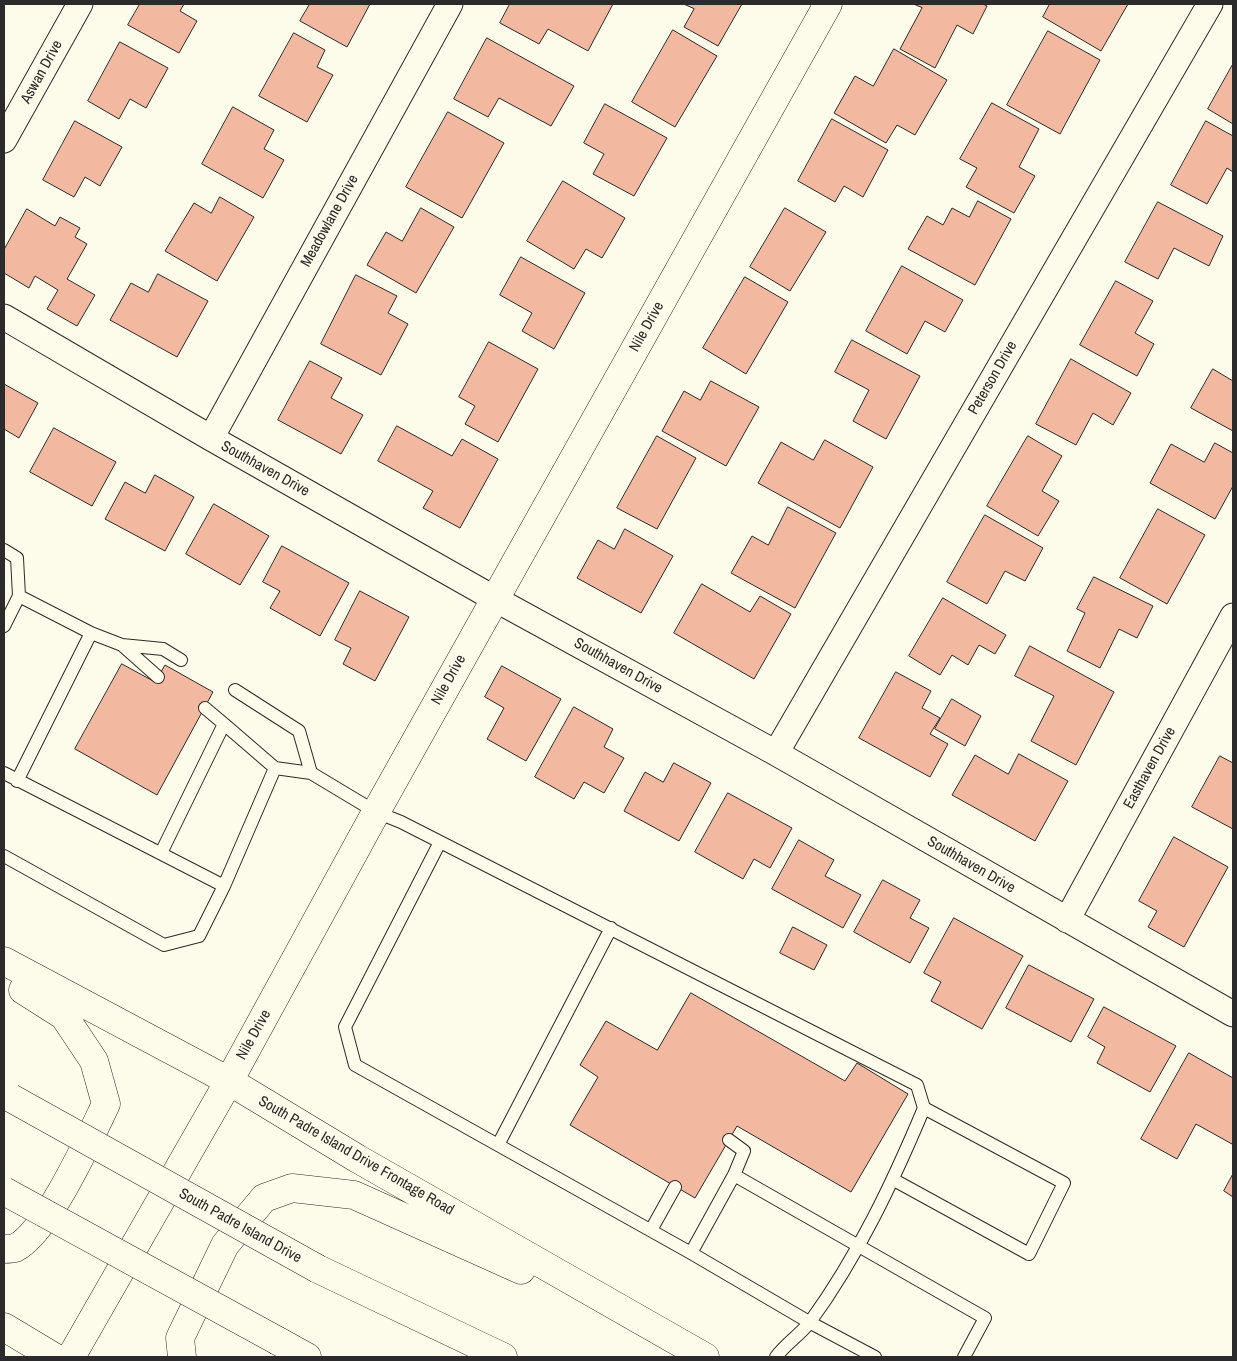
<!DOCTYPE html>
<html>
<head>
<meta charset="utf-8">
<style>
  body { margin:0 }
  #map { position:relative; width:1237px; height:1361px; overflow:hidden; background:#fdfbea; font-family:"Archivo Narrow",sans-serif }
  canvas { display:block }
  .frame { position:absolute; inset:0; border:5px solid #2b2b2b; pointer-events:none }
</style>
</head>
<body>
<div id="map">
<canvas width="1237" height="1361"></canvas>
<div class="frame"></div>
</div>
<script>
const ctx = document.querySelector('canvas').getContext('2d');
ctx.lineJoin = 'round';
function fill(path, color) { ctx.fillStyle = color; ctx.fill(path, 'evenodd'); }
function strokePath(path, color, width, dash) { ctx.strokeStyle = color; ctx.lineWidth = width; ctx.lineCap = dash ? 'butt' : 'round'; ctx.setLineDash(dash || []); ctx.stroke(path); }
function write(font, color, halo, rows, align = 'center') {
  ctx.font = font + ' "Archivo Narrow",sans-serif'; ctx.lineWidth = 4; ctx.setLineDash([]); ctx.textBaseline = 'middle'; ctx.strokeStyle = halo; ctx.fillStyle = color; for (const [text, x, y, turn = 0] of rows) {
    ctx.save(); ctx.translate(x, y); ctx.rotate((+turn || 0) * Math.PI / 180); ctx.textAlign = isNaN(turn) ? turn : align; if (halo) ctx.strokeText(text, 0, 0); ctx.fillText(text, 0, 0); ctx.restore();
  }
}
const building = new Path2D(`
  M 140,4 L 184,4 L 180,11 L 197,21 L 179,53 L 128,25 Z
  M 310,4 L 370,4 L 347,47 L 300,21 Z
  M 510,4 L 613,4 L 588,51 L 548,29 L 539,44 L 500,23 Z
  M 684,4 L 742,4 L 718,46 L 684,27 L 694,9 Z
  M 914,4 L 983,4 L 987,6 L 973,34 L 957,25 L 935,68 L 900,49 L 922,8 Z
  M 1050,4 L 1128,4 L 1101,51 L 1043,17 Z
  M 673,30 L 717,56 L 675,127 L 632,102 Z
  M 1048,31 L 1100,60 L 1060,134 L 1007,105 Z
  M 294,33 L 325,50 L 317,67 L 333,75 L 307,122 L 259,96 Z
  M 487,38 L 574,86 L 551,126 L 499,98 L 488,117 L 454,99 Z
  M 120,42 L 168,68 L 146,108 L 130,99 L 119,119 L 88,101 Z
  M 894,49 L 947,80 L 915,135 L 897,125 L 886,143 L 834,113 L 855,76 L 873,86 Z
  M 1233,64 L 1233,124 L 1208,109 Z
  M 992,103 L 1039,129 L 1019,167 L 1035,176 L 1014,213 L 966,187 L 977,168 L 960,159 Z
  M 605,104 L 667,138 L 634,196 L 593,174 L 604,154 L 584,143 Z
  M 233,107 L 274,130 L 264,149 L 284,160 L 263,198 L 202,164 Z
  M 448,112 L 504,143 L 462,218 L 406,187 Z
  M 832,119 L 888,150 L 863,197 L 844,186 L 835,202 L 798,181 Z
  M 75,121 L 122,147 L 100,186 L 85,177 L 74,197 L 43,180 Z
  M 1206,121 L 1233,136 L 1233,172 L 1227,168 L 1207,204 L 1171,185 Z
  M 563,181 L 625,218 L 602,258 L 586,249 L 574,269 L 527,241 Z
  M 220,197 L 254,217 L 217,281 L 165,251 L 194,203 L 211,213 Z
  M 978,201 L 1011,219 L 975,285 L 908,249 L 927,216 L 943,225 L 952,208 L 969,217 Z
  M 1158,202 L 1223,236 L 1209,266 L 1174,248 L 1158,279 L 1125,262 Z
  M 421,208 L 454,227 L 416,293 L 367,265 L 386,232 L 402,241 Z
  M 785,208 L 826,232 L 790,291 L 750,267 Z
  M 27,209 L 55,226 L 60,217 L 80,228 L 75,237 L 87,244 L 67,279 L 95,295 L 77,326 L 47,309 L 58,290 L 35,276 L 29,288 L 4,273 L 4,250 Z
  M 521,257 L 585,293 L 554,349 L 522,331 L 532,313 L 500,295 Z
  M 902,266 L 963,300 L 945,332 L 925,321 L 907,354 L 866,331 Z
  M 158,274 L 208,301 L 177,357 L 110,320 L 131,283 L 148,292 Z
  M 356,275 L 397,296 L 388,313 L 408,324 L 381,375 L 321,344 Z
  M 745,277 L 788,302 L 746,374 L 703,348 Z
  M 1116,281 L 1153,301 L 1135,333 L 1154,344 L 1137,376 L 1080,345 Z
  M 852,340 L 920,376 L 886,439 L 853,421 L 869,390 L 835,372 Z
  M 489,342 L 538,369 L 498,442 L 465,424 L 475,406 L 459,397 Z
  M 1071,359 L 1131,393 L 1113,425 L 1093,413 L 1076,445 L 1036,424 Z
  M 310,361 L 342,378 L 331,398 L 363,415 L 341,454 L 278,420 Z
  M 1213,369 L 1233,381 L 1233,431 L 1191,408 Z
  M 711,381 L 759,407 L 726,466 L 662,431 L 684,391 L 700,400 Z
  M 4,384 L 38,403 L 19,438 L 4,429 Z
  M 397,426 L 452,456 L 462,439 L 498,459 L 460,528 L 423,508 L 433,491 L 378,461 Z
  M 54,428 L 116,462 L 92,506 L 30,472 Z
  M 657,436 L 696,458 L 657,529 L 617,508 Z
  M 1028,436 L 1062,456 L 1042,491 L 1059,501 L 1038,536 L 987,506 Z
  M 825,440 L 873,467 L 840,528 L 758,483 L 781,442 L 813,460 Z
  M 1215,443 L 1233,453 L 1233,486 L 1215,519 L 1150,483 L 1171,444 L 1204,462 Z
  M 155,475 L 194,497 L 165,551 L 105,519 L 125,482 L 145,493 Z
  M 214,504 L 269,536 L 240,585 L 186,554 Z
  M 788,507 L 836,533 L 795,608 L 731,573 L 752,536 L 768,545 Z
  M 1158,509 L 1205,535 L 1167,604 L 1120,578 Z
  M 985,515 L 1043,548 L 1025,581 L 1005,571 L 987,604 L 947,582 Z
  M 625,529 L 673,556 L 641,613 L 577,578 L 598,540 L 614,549 Z
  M 282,546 L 349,583 L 320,636 L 270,608 L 280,591 L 263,582 Z
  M 1094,577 L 1153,606 L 1137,638 L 1119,629 L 1100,668 L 1067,651 L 1085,613 L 1077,609 Z
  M 702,584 L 750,612 L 760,596 L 791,614 L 754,679 L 674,633 Z
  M 360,591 L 409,617 L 375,681 L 343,664 L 351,648 L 335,640 Z
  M 943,598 L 1006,635 L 995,654 L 979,645 L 968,665 L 952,655 L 940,675 L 909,656 Z
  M 1030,646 L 1114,692 L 1076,765 L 1031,741 L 1054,696 L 1015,676 Z
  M 122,664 L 155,682 L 165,665 L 213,692 L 157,795 L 75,749 Z
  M 502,666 L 561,699 L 526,761 L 487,739 L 504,708 L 485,697 Z
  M 896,672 L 931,691 L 922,708 L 940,718 L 930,734 L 948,744 L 930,777 L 859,738 Z
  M 952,699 L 981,716 L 965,746 L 935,729 Z
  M 574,707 L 613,729 L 604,747 L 624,758 L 604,793 L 584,782 L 574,799 L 535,777 Z
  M 1019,754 L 1068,781 L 1035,841 L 952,795 L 975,755 L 1008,774 Z
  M 1220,756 L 1233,763 L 1233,829 L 1192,807 Z
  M 674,763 L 711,783 L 679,841 L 624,811 L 645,772 L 663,782 Z
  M 728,793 L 792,828 L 770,868 L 754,859 L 743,879 L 695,852 Z
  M 1174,837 L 1228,867 L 1184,947 L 1148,927 L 1157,911 L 1139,901 Z
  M 799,840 L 834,860 L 825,876 L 861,895 L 843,928 L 772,889 Z
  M 883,880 L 920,900 L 910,918 L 929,928 L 910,963 L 854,932 Z
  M 954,918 L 1023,956 L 982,1029 L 931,1001 L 941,982 L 924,973 Z
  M 793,927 L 827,945 L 814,970 L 780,953 Z
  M 1029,965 L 1094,999 L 1071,1042 L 1006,1008 Z
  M 691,993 L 845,1081 L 857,1063 L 908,1094 L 851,1192 L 737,1126 L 695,1198 L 570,1125 L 598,1077 L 580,1065 L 606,1021 L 657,1050 Z
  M 1104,1007 L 1176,1046 L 1150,1092 L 1097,1063 L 1105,1047 L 1088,1037 Z
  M 1189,1053 L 1233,1078 L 1233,1141 L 1232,1144 L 1196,1124 L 1177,1159 L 1141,1139 Z
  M 1233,1174 L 1233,1197 L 1224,1191 Z`);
fill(building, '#f2b8a0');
strokePath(building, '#2b2b2b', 1);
const lane = new Path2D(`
  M 4,550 L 17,558 L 19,596 L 91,633 L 17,781
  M 4,626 L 19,596
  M 91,633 L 122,645
  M 158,677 L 122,645 L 163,649 L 181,660
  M 235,690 L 299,731 L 311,773 L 376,812 L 401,822 L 917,1085 L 924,1108
  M 205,708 L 224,724
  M 275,768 L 311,773
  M 4,773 L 224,886 L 199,936 L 164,945 L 4,856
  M 440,842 L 345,1027 L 355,1065 L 691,1253 L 809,1322 L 875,1357
  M 161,853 L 224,724 L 275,768 L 224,886
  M 498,1145 L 611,928
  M 734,1175 L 985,1318 L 964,1357
  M 651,1230 L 675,1187
  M 691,1253 L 734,1175 L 744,1151 L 729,1140
  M 776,1357 C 785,1344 800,1335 810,1322 C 858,1256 893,1182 924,1108 L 1064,1183 L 1029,1254 L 894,1180`);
const street = new Path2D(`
  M 4,140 L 80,4
  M 4,317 L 211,438 L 495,599 L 776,753 L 1233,1014
  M 211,438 L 450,4
  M 776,753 L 1210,4
  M 1067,920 L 1233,616`);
const secondary = new Path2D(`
  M 4,961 L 229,1081 L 358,1159 L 705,1357
  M 4,1249 C 7,1249 12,1249 15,1248 C 47,1233 90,1137 106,1104 L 94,1061 L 64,1016 L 23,990
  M 4,1327 L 54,1357
  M 71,1357 L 229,1081 L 376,812 L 828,4
  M 182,1357 L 180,1338 L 225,1245 L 264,1198 L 292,1188 L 354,1195 L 521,1270`);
const highway = new Path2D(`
  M 318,1269 L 503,1357
  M 278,1341 L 307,1357`);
strokePath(lane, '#2b2b2b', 14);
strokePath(street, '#2b2b2b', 27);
strokePath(secondary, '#2b2b2b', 29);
strokePath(highway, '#2b2b2b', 29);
strokePath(lane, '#fdfbea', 12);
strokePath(street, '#fdfbea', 25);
strokePath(secondary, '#fdfbea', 28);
strokePath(highway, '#fdfbea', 28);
const highwayBridge = new Path2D(`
  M 11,1098 L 318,1269
  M 4,1191 L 278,1341`);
strokePath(highwayBridge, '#2b2b2b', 29, []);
strokePath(highwayBridge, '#fdfbea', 28);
write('15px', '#2b2b2b', '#fdfbea', [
  ["Aswan Drive",42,72,-61],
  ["Meadowlane Drive",330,221,-61],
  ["Nile Drive",647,327,-61],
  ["Peterson Drive",993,378,-60],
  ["Southhaven Drive",265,469,29],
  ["Southhaven Drive",618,666,29],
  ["Nile Drive",449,680,-61],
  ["Easthaven Drive",1150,768,-61],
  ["Southhaven Drive",971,865,30],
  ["Nile Drive",254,1035,-61],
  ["South Padre Island Drive Frontage Road",356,1156,30],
  ["South Padre Island Drive",240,1226,29]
]);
</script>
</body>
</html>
